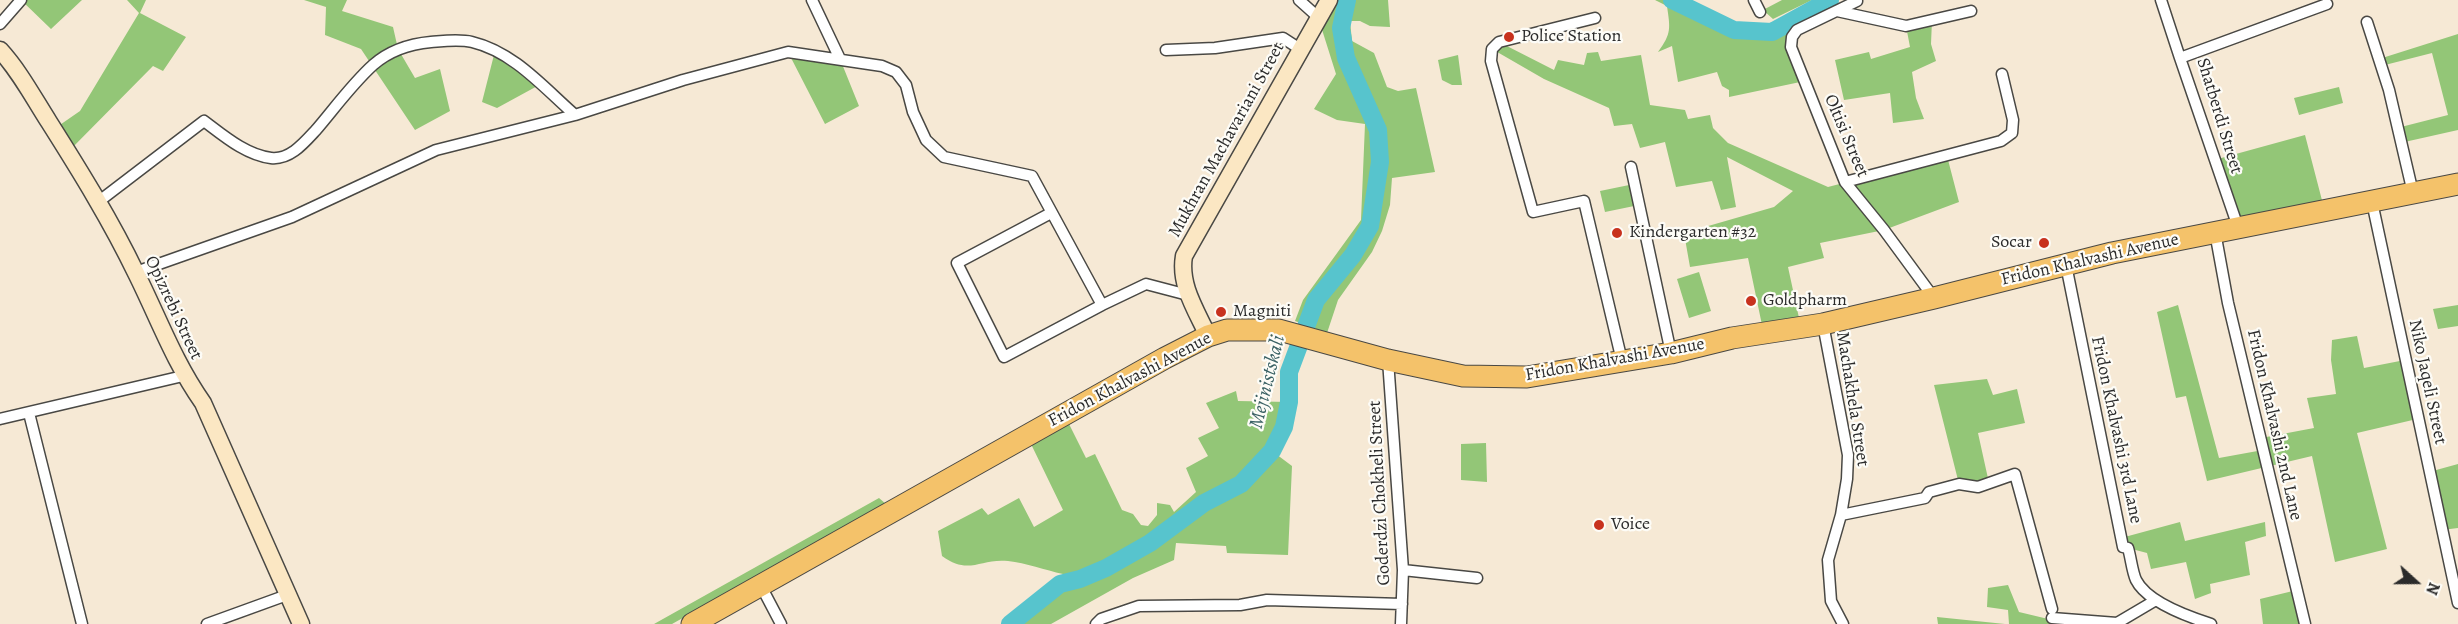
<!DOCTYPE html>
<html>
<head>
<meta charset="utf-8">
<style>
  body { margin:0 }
  #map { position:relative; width:2458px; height:624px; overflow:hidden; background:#f6e9d5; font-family:Alegreya,serif }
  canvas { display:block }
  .north { position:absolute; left:2386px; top:552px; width:60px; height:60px; -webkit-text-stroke:4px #fdfcf7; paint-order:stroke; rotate:111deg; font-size:16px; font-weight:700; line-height:24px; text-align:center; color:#2b2b2b }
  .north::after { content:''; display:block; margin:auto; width:21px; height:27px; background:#2b2b2b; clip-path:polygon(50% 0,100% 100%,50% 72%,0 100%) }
</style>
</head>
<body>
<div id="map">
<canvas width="2458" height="624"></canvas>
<div class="north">N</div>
</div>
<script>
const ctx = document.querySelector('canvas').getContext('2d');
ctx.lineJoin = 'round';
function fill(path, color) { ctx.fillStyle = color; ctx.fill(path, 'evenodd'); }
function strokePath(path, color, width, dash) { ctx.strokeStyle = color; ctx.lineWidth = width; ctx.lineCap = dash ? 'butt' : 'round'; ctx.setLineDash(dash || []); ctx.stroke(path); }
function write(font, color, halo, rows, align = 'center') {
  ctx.font = font + ' Alegreya,serif'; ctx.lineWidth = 4.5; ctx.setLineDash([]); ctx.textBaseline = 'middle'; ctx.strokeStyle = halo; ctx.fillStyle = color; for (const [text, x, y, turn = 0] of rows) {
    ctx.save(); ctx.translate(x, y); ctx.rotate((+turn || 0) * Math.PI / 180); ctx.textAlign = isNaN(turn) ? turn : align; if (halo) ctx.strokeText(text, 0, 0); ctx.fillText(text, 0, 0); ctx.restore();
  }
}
fill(new Path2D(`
  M 21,0 L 82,0 L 51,29 Z
  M 127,0 L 146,0 L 140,13 L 186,37 L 163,71 L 153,66 L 68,152 L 54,129 L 80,111 L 139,13 Z
  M 304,0 L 347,0 L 342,11 L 393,27 L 398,49 L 415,78 L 440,69 L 450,111 L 415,130 L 361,49 L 325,35 L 326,7 Z
  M 1329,0 L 1388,0 L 1390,27 L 1370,26 L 1360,21 L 1350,21 L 1352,41 L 1374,53 L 1387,87 L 1398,91 L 1416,88 L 1435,172 L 1392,178 L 1390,205 L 1382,231 L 1372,252 L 1338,300 L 1327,333 L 1295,321 L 1303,300 L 1361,220 L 1365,124 L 1337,120 L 1314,109 L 1336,74 L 1318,17 Z
  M 1655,0 L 1672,0 L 1734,30 L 1772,32 L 1788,23 L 1805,81 L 1729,97 L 1729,90 L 1722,86 L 1717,72 L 1678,82 L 1672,46 L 1658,52 C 1672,33 1670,28 1667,6 Z
  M 1782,0 L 1812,0 L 1773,19 L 1763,10 Z
  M 1932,20 L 1931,44 L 1936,61 L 1912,72 L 1916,98 L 1924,119 L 1893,123 L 1890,93 L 1844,100 L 1835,60 L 1869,52 L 1871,59 L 1910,47 L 1906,26 Z
  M 2458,34 L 2458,130 L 2400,143 L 2397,128 L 2448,115 L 2432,53 L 2381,66 L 2379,59 Z
  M 1499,42 L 1554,70 L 1558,60 L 1584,65 L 1587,53 L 1598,52 L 1601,61 L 1641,55 L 1650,105 L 1685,110 L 1688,119 L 1710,115 L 1713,128 L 1728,143 L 1828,187 L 1947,156 L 1959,202 L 1884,230 L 1820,243 L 1824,258 L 1788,267 L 1799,318 L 1762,325 L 1748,258 L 1690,267 L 1684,233 L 1774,207 L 1793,191 L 1727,157 L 1736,207 L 1721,210 L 1712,181 L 1676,187 L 1665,142 L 1640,148 L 1632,124 L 1614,126 L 1609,108 L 1544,79 L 1492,49 Z
  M 495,51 L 541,84 L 497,108 L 482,102 Z
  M 788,52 L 840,59 L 859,106 L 825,124 Z
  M 1458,55 L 1462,85 L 1452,85 L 1442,80 L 1438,60 Z
  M 2339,87 L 2343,103 L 2299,115 L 2294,98 Z
  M 2305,135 L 2324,208 L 2240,223 L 2214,160 Z
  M 1634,184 L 1639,205 L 1605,212 L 1600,191 Z
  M 1699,272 L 1711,311 L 1689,318 L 1677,279 Z
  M 2178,305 L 2219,458 L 2263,450 L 2261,438 L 2314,428 L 2307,398 L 2336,394 L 2331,360 L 2332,340 L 2357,336 L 2364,368 L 2405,360 L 2417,419 L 2357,433 L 2387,549 L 2335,562 L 2312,456 L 2207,481 L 2186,396 L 2176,398 L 2157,312 Z
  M 2458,305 L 2458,326 L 2438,329 L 2433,309 Z
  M 1987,379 L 1993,395 L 2017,389 L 2025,423 L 1978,433 L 1989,483 L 1959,484 L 1934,385 Z
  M 1236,391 L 1238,401 L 1289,402 L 1284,427 L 1272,451 L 1292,466 L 1288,555 L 1227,553 L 1226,546 L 1176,543 L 1174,560 L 1133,578 L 1051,624 L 1010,624 L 1060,584 L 1063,574 C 1045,570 1026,563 1008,561 C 980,558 969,576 942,556 L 938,531 L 982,508 L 988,515 L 1019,498 L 1034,527 L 1063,510 L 1031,444 L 1069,424 L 1086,458 L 1095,454 L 1122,510 L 1133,514 L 1141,525 L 1148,526 L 1157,515 L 1157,503 L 1170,505 L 1174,512 L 1196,492 L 1186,468 L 1208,456 L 1198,438 L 1219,428 L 1206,403 Z
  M 1486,443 L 1487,482 L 1461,480 L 1461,444 Z
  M 2458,464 L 2458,528 L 2442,530 L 2429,472 Z
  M 879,498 L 886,504 L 672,624 L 654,624 Z
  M 2180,522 L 2185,541 L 2265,522 L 2266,536 L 2245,542 L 2250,575 L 2210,584 L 2211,593 L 2195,599 L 2186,562 L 2151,569 L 2147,553 L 2128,548 L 2121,538 Z
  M 2008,585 L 2019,612 L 2069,624 L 2009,624 L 2008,610 L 1987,607 L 1988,588 Z
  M 2297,590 L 2305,624 L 2263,624 L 2260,599 Z
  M 1937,617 L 2005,624 L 1938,624 Z`), '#93c677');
strokePath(new Path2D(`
  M 1672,0 L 1734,30 L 1772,32 L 1830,0
  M 1010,624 L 1060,584 L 1080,579 L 1106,568 L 1150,543 L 1204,503 L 1241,484 L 1272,451 L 1284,427 L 1289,402 L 1289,372 L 1316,300 L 1353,255 L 1370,226 L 1380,162 L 1378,130 L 1346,58 L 1341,28 L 1347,0`), '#57c4cd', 18);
const street = new Path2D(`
  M 812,0 L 840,59
  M 1299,0 L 1318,17
  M 1754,0 L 1760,12
  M 2161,0 L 2180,58
  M 1857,1 L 1797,30 L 1792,37 L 1791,47 L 1845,182 L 1884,230 L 1934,298
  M 1837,11 L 1906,26 L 1971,11
  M 1595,18 L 1499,42 L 1492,49 L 1491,61 L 1533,212 L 1584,201 L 1622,361
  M 2367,22 L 2389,90 L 2413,193
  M 0,24 L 21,0
  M 1166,50 L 1215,48 L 1283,38 L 1300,49
  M 1631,167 L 1671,353
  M 1845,182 L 2001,141 L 2012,133 L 2013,120 L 2002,74
  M 98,202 L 204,121 C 224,136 246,155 271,158 C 290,160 304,143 316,130 C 334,109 352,84 373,65 C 390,50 409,44 431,42 C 444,41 459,39 472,42 C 514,52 544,88 575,115
  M 2372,202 L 2458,603
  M 1051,213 L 957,263 L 1004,357 L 1102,305 L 1146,284 L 1188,295
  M 2238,227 L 2180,58 L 2327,4
  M 2215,232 L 2228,303 L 2305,624
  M 2066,265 L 2123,547 L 2128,548 C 2131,558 2132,571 2136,580 C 2147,602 2189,617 2211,624
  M 136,272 L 292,217 L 436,150 L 575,115 L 683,80 L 788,52 L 882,66 L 896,72 L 906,85 L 913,112 L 926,140 L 944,157 L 1032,176 L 1102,305
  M 1823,324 L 1848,455 L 1847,479 L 1841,515 L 1828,560 L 1831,601 L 1843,624
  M 1388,360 L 1403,570 L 1401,624
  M 29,413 L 82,624
  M 0,419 L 183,376
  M 1841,515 L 1925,498 L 1929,492 L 1959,484 L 1978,487 L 2015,474 L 2052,609
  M 1403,570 L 1477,578
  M 761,586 L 781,624
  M 2052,618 L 2117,623 L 2156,600
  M 207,624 L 287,595
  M 1096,624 L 1101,619 L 1139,606 L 1240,605 L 1267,600 L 1402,604`);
const secondary = new Path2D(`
  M 0,50 C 20,72 33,97 49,122 C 80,171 111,221 136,273 C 158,317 174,362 203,403 L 301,624
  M 1208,336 C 1196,310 1179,285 1184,256 L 1329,0`);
const highway = new Path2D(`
  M 692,624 L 1165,358 L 1208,336 L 1227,330 L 1279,330 L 1388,360 L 1463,376 L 1527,377 L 1671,353 L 1732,338 L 1823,324 L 1934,298 L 2112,253 L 2458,184`);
strokePath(street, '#494844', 13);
strokePath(secondary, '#494844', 19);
strokePath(highway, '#494844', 23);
strokePath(street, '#fff', 10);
strokePath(secondary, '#fbe7c3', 16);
strokePath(highway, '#f4c26a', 21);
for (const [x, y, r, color] of [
  [1509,37,6,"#c8321e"],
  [1617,233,6,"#c8321e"],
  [2044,243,6,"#c8321e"],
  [1751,301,6,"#c8321e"],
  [1221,312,6,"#c8321e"],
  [1599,525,6,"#c8321e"]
]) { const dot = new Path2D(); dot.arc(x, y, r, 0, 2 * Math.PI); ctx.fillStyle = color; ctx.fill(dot); strokePath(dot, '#fdfcf7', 2); }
write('18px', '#2b2b2b', '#fdfcf7', [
  ["Police Station",1521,37],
  ["Kindergarten #32",1629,233],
  ["Socar",2032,243,"right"],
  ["Goldpharm",1763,301],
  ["Magniti",1233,312],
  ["Voice",1611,525]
], 'left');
write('18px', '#2b2b2b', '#fdfcf7', [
  ["Shatberdi Street",2219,116,73],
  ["Oltisi Street",1846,136,67],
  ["Mukhran Machavariani Street",1227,140,-61],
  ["Fridon Khalvashi Avenue",2090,260,-13],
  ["Opizrebi Street",173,308,65],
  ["Fridon Khalvashi Avenue",1615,360,-10],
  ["Fridon Khalvashi Avenue",1130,380,-28],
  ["Niko Jaqeli Street",2427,382,78],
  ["Machakhela Street",1852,399,81],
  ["Fridon Khalvashi 2nd Lane",2274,425,77],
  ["Fridon Khalvashi 3rd Lane",2116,430,78],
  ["Goderdzi Chokheli Street",1380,493,-93]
]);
write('italic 20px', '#3a6164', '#fdfcf7', [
  ["Mejinistskali",1268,382,-76]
]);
</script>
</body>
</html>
